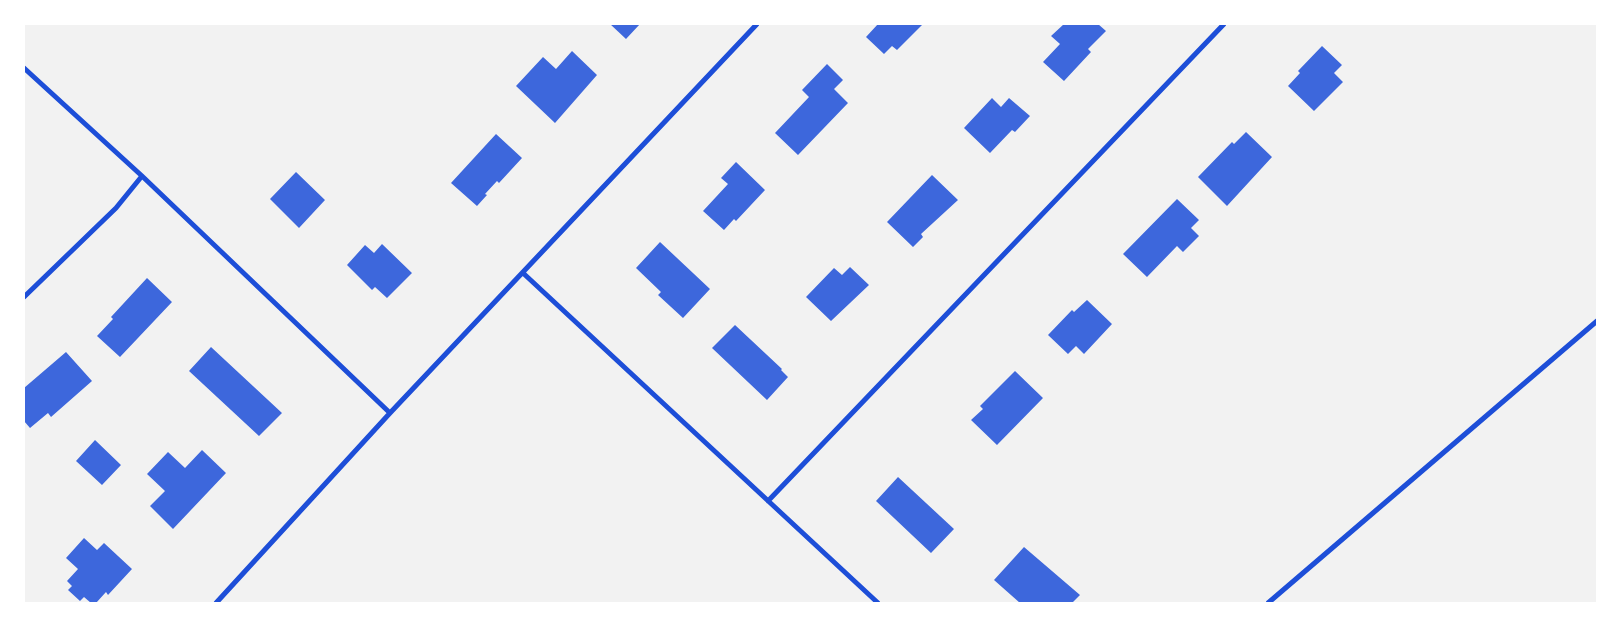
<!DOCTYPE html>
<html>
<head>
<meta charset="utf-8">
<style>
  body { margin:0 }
  #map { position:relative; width:1621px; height:627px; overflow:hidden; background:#f2f2f2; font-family:"Noto Serif",serif }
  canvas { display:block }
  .frame { position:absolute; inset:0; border:25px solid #fff; pointer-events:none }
</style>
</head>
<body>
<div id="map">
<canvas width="1621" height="627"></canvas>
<div class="frame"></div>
</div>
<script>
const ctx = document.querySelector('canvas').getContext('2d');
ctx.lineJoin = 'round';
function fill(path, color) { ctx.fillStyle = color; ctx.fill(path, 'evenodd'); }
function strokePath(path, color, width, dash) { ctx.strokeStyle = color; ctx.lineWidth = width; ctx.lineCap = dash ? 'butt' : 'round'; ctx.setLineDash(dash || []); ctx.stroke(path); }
fill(new Path2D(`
  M 610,24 L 640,24 L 626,39 Z
  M 878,24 L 923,24 L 897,50 L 892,46 L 884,54 L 866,37 Z
  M 1064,24 L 1098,24 L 1106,31 L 1088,49 L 1091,52 L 1064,81 L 1043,62 L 1060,44 L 1051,36 Z
  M 1322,46 L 1342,65 L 1334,73 L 1343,82 L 1314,111 L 1288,86 L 1300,73 L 1298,71 Z
  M 572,51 L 597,75 L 555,123 L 516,86 L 543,57 L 556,69 Z
  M 827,64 L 843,80 L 834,89 L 848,103 L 798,155 L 775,133 L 809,97 L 802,90 Z
  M 992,98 L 1001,107 L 1009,98 L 1030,116 L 1015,132 L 1012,130 L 990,153 L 964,128 Z
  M 1246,132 L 1272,157 L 1227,206 L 1198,177 L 1232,142 L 1234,144 Z
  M 496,134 L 522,158 L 499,183 L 497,181 L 485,194 L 487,195 L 477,206 L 451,183 Z
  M 736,162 L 765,190 L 736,221 L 734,219 L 724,230 L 703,211 L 728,184 L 721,178 Z
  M 296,172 L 325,200 L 299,228 L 270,199 Z
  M 932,175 L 958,200 L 921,234 L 923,237 L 913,247 L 887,222 Z
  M 1177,199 L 1199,220 L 1191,228 L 1199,236 L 1183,252 L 1177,246 L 1147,277 L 1123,254 Z
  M 660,242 L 710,289 L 683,318 L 658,295 L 661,292 L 636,268 Z
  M 382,244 L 412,273 L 387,298 L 375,287 L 372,290 L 347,265 L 365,245 L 374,253 Z
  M 850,267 L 869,285 L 831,321 L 806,297 L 834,268 L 842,275 Z
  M 147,278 L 172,302 L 120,357 L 97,336 L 113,319 L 111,317 Z
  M 1087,300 L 1112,324 L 1084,354 L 1076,346 L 1068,354 L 1048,335 L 1072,310 L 1074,312 Z
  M 735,325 L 782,369 L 781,370 L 788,377 L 767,400 L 712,348 Z
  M 211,347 L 282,413 L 259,436 L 189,371 Z
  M 66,352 L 92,381 L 51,417 L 48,413 L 30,428 L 24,421 L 24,388 Z
  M 1015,371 L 1043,398 L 997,445 L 971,420 L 983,409 L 980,406 Z
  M 95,440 L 121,465 L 102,485 L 76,461 Z
  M 202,450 L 226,473 L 173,529 L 150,506 L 165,491 L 147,474 L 168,452 L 185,468 Z
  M 898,477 L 954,529 L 931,553 L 876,501 Z
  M 84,538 L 97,550 L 104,543 L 132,569 L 108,595 L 106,592 L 96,603 L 91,603 L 84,597 L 80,601 L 68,590 L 72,586 L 67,581 L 78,569 L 66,558 Z
  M 1024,547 L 1080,595 L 1072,603 L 1020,603 L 994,580 Z`), '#3d67dc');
strokePath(new Path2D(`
  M 24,68 L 142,176 L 390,413
  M 523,273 L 878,603
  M 24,297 L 116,208 L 142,176
  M 768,501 L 1224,24
  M 216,603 L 390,413 L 757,24
  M 1268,603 L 1597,321`), '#1d4ed8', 5);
</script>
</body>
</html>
